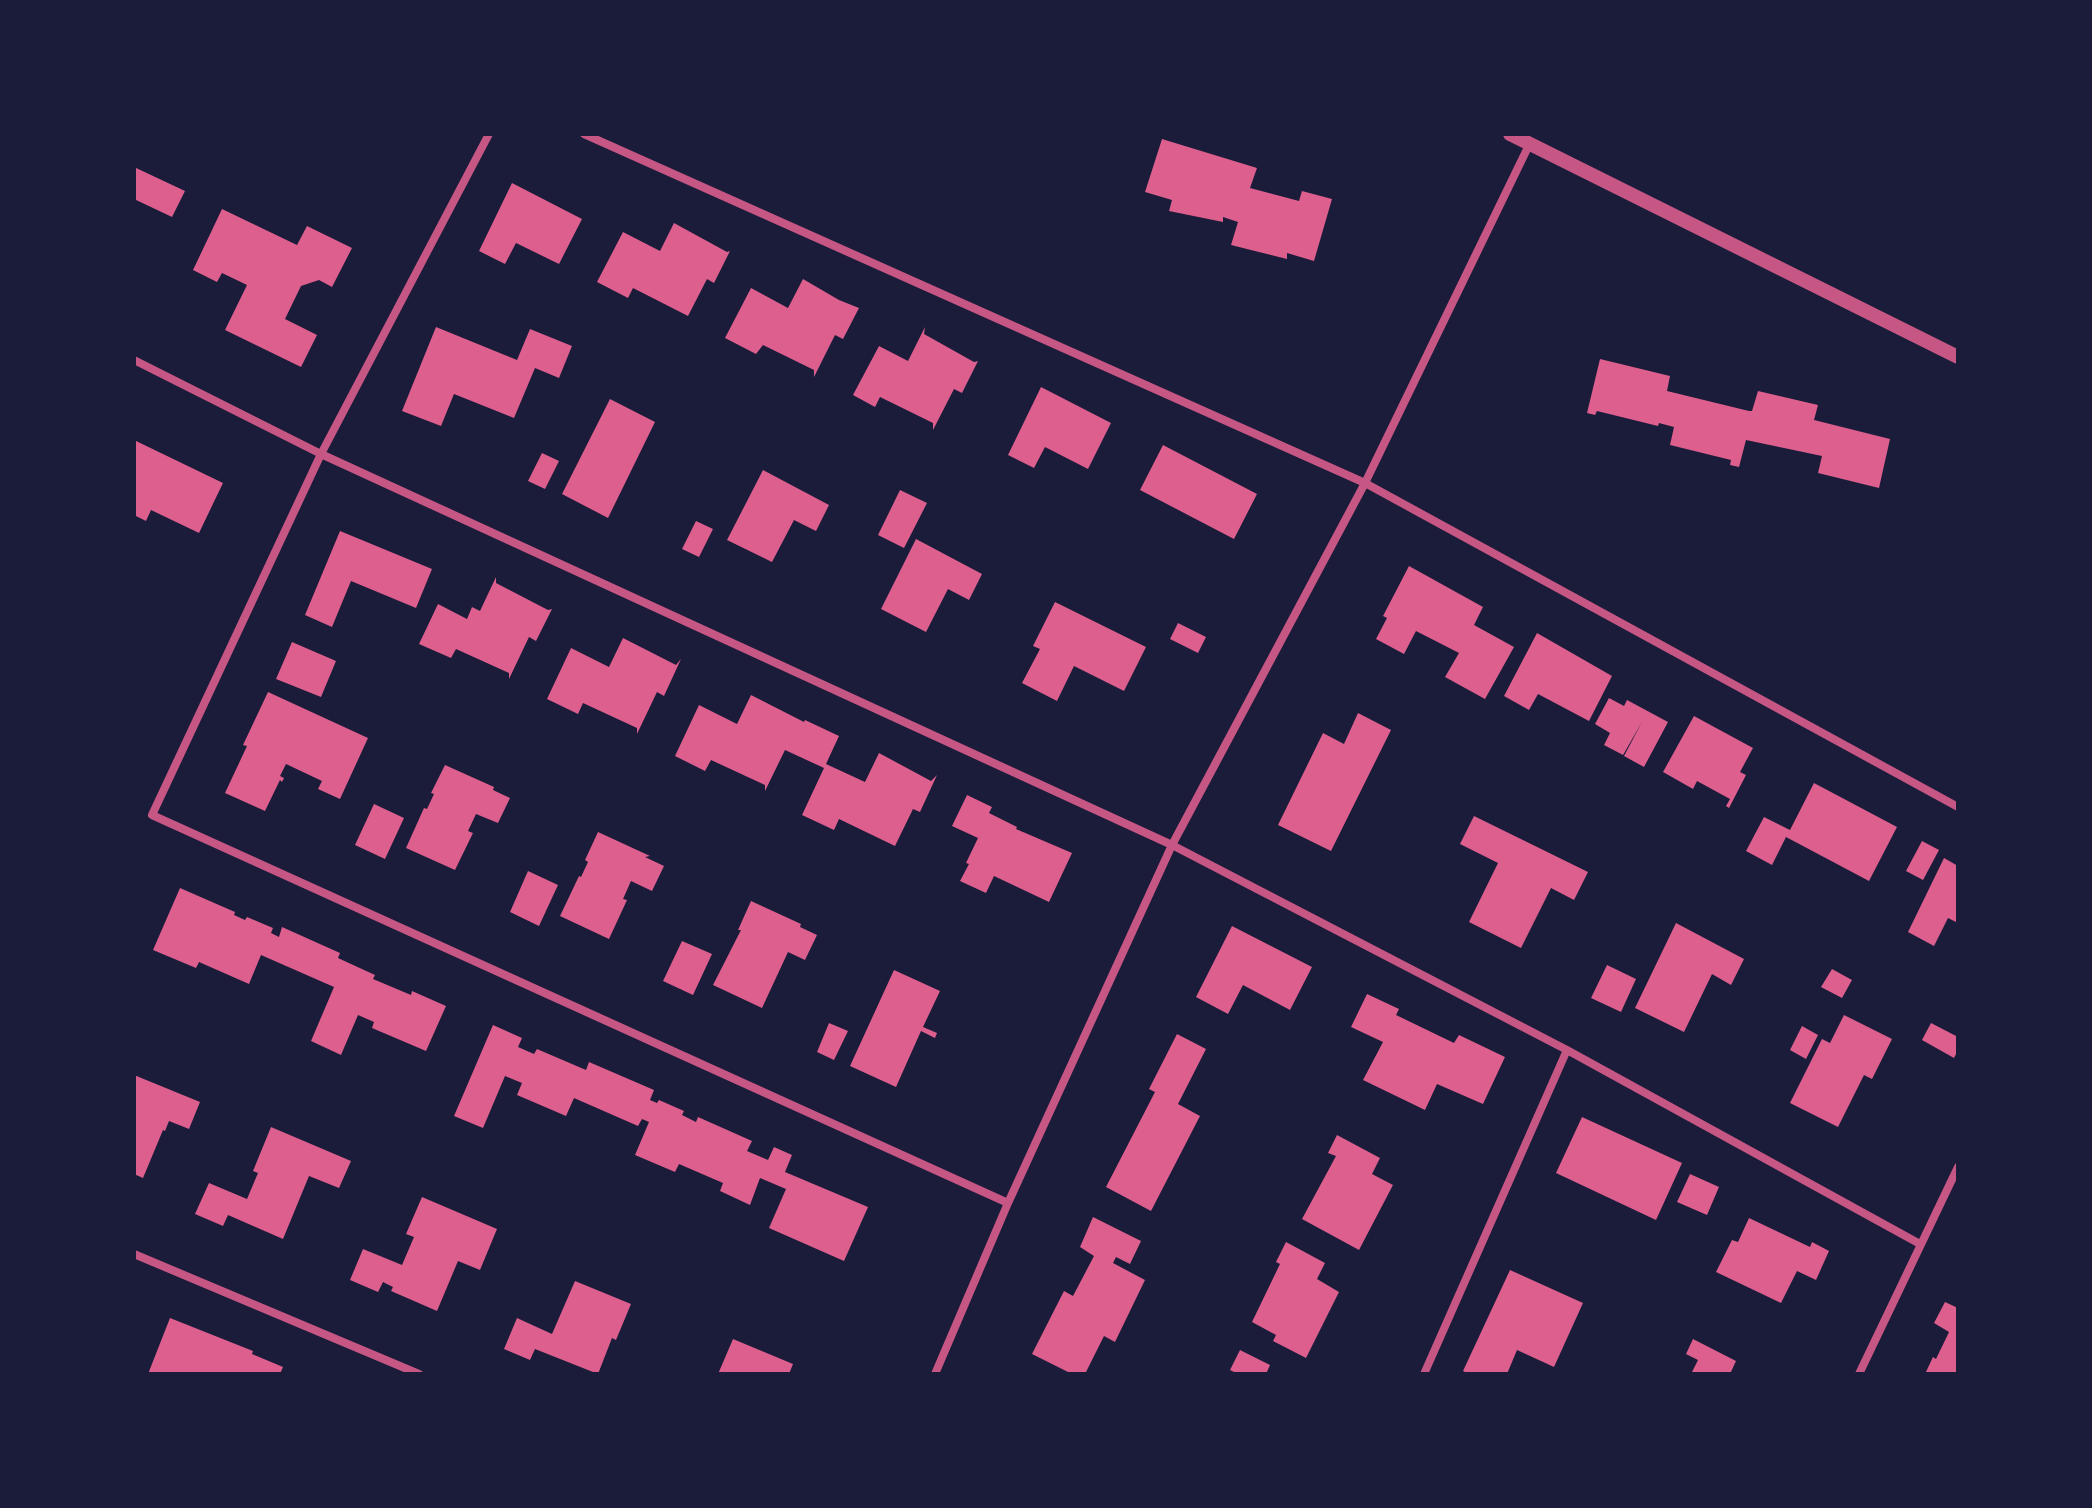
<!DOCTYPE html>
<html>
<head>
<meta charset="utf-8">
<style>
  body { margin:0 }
  #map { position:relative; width:2092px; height:1508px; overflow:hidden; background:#1b1b3a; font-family:"Nunito Sans",sans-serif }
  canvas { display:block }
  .frame { position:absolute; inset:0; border:136px solid #1b1b3a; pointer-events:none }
</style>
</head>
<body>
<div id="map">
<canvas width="2092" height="1508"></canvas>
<div class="frame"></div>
</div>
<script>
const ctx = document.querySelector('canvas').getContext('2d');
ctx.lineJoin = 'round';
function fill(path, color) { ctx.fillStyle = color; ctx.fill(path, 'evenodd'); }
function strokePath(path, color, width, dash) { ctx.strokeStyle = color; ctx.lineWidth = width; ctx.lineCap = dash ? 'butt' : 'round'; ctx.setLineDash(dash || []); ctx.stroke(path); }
fill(new Path2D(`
  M 1162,139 L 1257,168 L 1250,188 L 1299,201 L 1302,191 L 1332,199 L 1314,261 L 1287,253 L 1287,259 L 1231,245 L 1238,222 L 1223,217 L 1223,222 L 1169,211 L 1172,200 L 1145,192 Z
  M 134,167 L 185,191 L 172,217 L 134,199 Z
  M 512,183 L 582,219 L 559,264 L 516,243 L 505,264 L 479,251 Z
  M 222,209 L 297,245 L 307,226 L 352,248 L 332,287 L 319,280 L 301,286 L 285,319 L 317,335 L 301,367 L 225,330 L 247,285 L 222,273 L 217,282 L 193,270 Z
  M 674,223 L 727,252 L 730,251 L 714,283 L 707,279 L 688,316 L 633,288 L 628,298 L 597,282 L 623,232 L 660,251 Z
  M 803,279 L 839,300 L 859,308 L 843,339 L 835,335 L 814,377 L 814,370 L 763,345 L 756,354 L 725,338 L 751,288 L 788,308 Z
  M 436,327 L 517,360 L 530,329 L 572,346 L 559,378 L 535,368 L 514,418 L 454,394 L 441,426 L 402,411 Z
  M 925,327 L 924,334 L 974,362 L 978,361 L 962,393 L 954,389 L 933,430 L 933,423 L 880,397 L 875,407 L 853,395 L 879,346 L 908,361 Z
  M 1600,359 L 1670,376 L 1667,391 L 1749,411 L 1752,411 L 1758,391 L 1818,405 L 1814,420 L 1890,439 L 1879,488 L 1818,473 L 1822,456 L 1746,440 L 1739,467 L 1730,465 L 1731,460 L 1670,445 L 1674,427 L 1659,423 L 1658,426 L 1597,411 L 1595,415 L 1587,413 Z
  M 1041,387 L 1111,423 L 1088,469 L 1045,447 L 1034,468 L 1008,455 Z
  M 610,399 L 655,422 L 608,518 L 562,494 Z
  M 134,440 L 223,483 L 199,533 L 151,510 L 146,521 L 134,515 Z
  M 1163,445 L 1257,494 L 1234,539 L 1140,490 Z
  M 542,453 L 559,461 L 545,489 L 528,481 Z
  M 763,470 L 829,505 L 816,531 L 794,520 L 772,562 L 727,540 Z
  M 900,490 L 927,503 L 904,548 L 878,535 Z
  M 696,521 L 713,529 L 699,557 L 682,549 Z
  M 340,531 L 432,569 L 416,608 L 351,581 L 332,627 L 305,615 Z
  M 916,539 L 982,574 L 969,600 L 948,589 L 926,632 L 881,609 Z
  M 1409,566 L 1483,607 L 1474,625 L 1514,647 L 1485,699 L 1445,677 L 1459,653 L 1416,631 L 1404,654 L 1376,639 L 1387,618 L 1383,616 Z
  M 496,577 L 496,583 L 548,610 L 552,609 L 536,641 L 529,637 L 509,679 L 509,673 L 456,649 L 451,658 L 419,644 L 438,604 L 467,619 L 472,607 L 480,611 Z
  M 1055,602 L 1146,647 L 1124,691 L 1074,666 L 1057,701 L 1022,683 L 1040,649 L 1033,646 Z
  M 1178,623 L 1206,637 L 1198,653 L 1170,639 Z
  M 1537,633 L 1612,676 L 1589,721 L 1538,694 L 1529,710 L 1504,696 Z
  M 623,638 L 676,665 L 681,659 L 664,696 L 657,692 L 637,734 L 637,728 L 583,703 L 578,714 L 547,699 L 571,648 L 609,667 Z
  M 292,642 L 336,661 L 321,697 L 276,679 Z
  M 268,692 L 368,738 L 340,799 L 318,789 L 322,781 L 286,764 L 280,776 L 284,778 L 282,782 L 280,780 L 265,811 L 225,793 L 247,746 L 243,745 Z
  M 751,695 L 804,722 L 805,720 L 839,736 L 826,764 L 865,782 L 879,753 L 931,781 L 937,775 L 920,812 L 913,809 L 895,846 L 839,819 L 834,830 L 802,815 L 824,768 L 785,750 L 765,791 L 765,785 L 711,760 L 705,771 L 675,756 L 699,705 L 737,724 Z
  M 1609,698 L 1624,706 L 1627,700 L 1668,722 L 1644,767 L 1624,756 L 1642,722 L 1623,755 L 1604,745 L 1610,733 L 1595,724 Z
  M 1358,713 L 1391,730 L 1331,851 L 1278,825 L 1323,733 L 1344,744 Z
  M 1694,716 L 1753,748 L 1740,772 L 1746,775 L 1729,808 L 1726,806 L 1730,799 L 1697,781 L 1693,789 L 1663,772 Z
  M 445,765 L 494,787 L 493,790 L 510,798 L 498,823 L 476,814 L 468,831 L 473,833 L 455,870 L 406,848 L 424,808 L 427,809 L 434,794 L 431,793 Z
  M 1814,783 L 1897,827 L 1869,881 L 1786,837 L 1772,865 L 1746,851 L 1764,817 L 1790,830 Z
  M 967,795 L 992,807 L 989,813 L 1017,827 L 1016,829 L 1072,853 L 1049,902 L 994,876 L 986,893 L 960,881 L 969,864 L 966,863 L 978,838 L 952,826 Z
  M 374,804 L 404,818 L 385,859 L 355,845 Z
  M 1474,816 L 1588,872 L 1574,900 L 1551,888 L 1521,948 L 1469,922 L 1498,863 L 1460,844 Z
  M 598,832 L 650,856 L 645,857 L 664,866 L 652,891 L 631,881 L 623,899 L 627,900 L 609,939 L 560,916 L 579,876 L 581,877 L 588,862 L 585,860 Z
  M 1922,841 L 1939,850 L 1923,880 L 1906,871 Z
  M 1944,858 L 1958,866 L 1958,923 L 1948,918 L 1934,946 L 1908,932 Z
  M 528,871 L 558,885 L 539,926 L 510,912 Z
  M 180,888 L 235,912 L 234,915 L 245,920 L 247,917 L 273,928 L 271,933 L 279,937 L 282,927 L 340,953 L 338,958 L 375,975 L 373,979 L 411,995 L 412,991 L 446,1006 L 426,1051 L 372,1028 L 374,1022 L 358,1015 L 341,1055 L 311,1041 L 334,987 L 261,955 L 249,984 L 199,962 L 196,968 L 153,950 Z
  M 751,901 L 801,924 L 800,927 L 817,935 L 805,960 L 788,952 L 762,1008 L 713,985 L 741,930 L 738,930 Z
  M 1676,923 L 1744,959 L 1731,985 L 1712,974 L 1684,1032 L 1635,1008 Z
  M 1232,926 L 1312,967 L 1290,1010 L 1243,985 L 1228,1014 L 1196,997 Z
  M 682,941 L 712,954 L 693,995 L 663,981 Z
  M 1607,965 L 1636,979 L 1621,1012 L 1591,998 Z
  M 1832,969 L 1852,980 L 1842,998 L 1821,987 Z
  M 894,970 L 940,991 L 923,1027 L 937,1033 L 935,1038 L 921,1031 L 896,1087 L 850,1066 Z
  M 1367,994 L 1399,1009 L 1396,1015 L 1454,1043 L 1459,1035 L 1505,1057 L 1483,1104 L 1437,1084 L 1425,1110 L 1363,1080 L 1383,1042 L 1351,1027 Z
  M 1844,1015 L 1892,1039 L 1872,1079 L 1864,1075 L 1838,1127 L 1790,1103 L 1822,1039 L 1830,1043 Z
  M 829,1023 L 848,1031 L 834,1060 L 817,1052 Z
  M 1931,1023 L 1958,1037 L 1958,1050 L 1954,1058 L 1922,1040 Z
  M 493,1025 L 522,1038 L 518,1047 L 534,1054 L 537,1049 L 586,1070 L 589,1062 L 654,1090 L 650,1100 L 657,1103 L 659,1100 L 684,1111 L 682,1115 L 696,1122 L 698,1117 L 752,1141 L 747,1151 L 768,1160 L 774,1147 L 792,1155 L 785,1172 L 868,1207 L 844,1261 L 769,1228 L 786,1189 L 760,1178 L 750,1205 L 720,1191 L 723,1183 L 679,1164 L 675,1172 L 635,1155 L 649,1122 L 642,1119 L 638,1126 L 574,1098 L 566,1116 L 517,1095 L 522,1083 L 505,1076 L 483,1128 L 454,1116 Z
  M 1802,1026 L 1818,1035 L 1806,1059 L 1790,1050 Z
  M 1177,1034 L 1206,1049 L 1178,1104 L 1200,1116 L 1151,1211 L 1106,1187 L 1155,1092 L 1149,1089 Z
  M 134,1075 L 200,1102 L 189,1129 L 169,1121 L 165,1131 L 163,1130 L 143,1178 L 134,1174 Z
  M 1582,1117 L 1682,1163 L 1656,1220 L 1556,1173 Z
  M 271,1127 L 351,1161 L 339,1188 L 309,1176 L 283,1239 L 228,1215 L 223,1226 L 195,1214 L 209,1183 L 247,1199 L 258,1173 L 253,1171 Z
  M 1337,1135 L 1380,1158 L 1372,1174 L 1393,1185 L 1359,1250 L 1302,1219 L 1336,1156 L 1328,1153 Z
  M 1690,1174 L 1719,1187 L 1707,1215 L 1677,1202 Z
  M 422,1197 L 497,1229 L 480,1270 L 458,1261 L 437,1311 L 391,1291 L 393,1287 L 383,1282 L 378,1292 L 350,1280 L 363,1249 L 402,1265 L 414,1237 L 406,1234 Z
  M 1093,1217 L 1141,1241 L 1130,1264 L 1116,1257 L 1113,1263 L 1145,1280 L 1115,1342 L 1104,1336 L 1085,1374 L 1072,1374 L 1032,1354 L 1064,1291 L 1073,1296 L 1094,1256 L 1080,1247 Z
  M 1749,1218 L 1810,1247 L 1812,1242 L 1829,1251 L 1816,1280 L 1797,1271 L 1781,1303 L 1716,1272 L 1732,1240 L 1738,1242 Z
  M 1286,1242 L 1325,1263 L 1317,1279 L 1339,1292 L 1306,1358 L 1273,1341 L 1276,1335 L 1252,1322 L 1280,1264 L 1276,1262 Z
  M 1510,1270 L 1583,1303 L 1554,1367 L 1517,1350 L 1507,1374 L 1469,1374 L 1463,1371 Z
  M 575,1281 L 631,1304 L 616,1340 L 612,1338 L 598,1374 L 535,1349 L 530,1360 L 504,1349 L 517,1318 L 552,1334 Z
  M 1945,1302 L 1958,1308 L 1958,1374 L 1925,1374 L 1933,1357 L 1936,1359 L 1949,1332 L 1934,1323 Z
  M 170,1318 L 253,1351 L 252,1354 L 283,1367 L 280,1374 L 148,1374 Z
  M 733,1339 L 793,1364 L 789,1374 L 718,1374 Z
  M 1693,1339 L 1736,1361 L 1730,1374 L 1691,1374 L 1698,1360 L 1686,1354 Z
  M 1240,1350 L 1270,1365 L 1266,1374 L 1233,1374 L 1234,1372 L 1230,1370 Z`), '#dd5f8e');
strokePath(new Path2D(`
  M 489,134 L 321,454 L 152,815 L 1008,1203
  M 584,134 L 1365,483 L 1958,807
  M 134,360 L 321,454 L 1172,845 L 1567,1050 L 1920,1244
  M 134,1254 L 419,1374
  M 935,1374 L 1008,1203 L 1172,845 L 1365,483 L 1530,143
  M 1424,1374 L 1567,1050
  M 1859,1374 L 1958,1167`), '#c65784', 8);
strokePath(new Path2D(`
  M 1510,134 L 1958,357`), '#c65784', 14);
</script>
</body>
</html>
